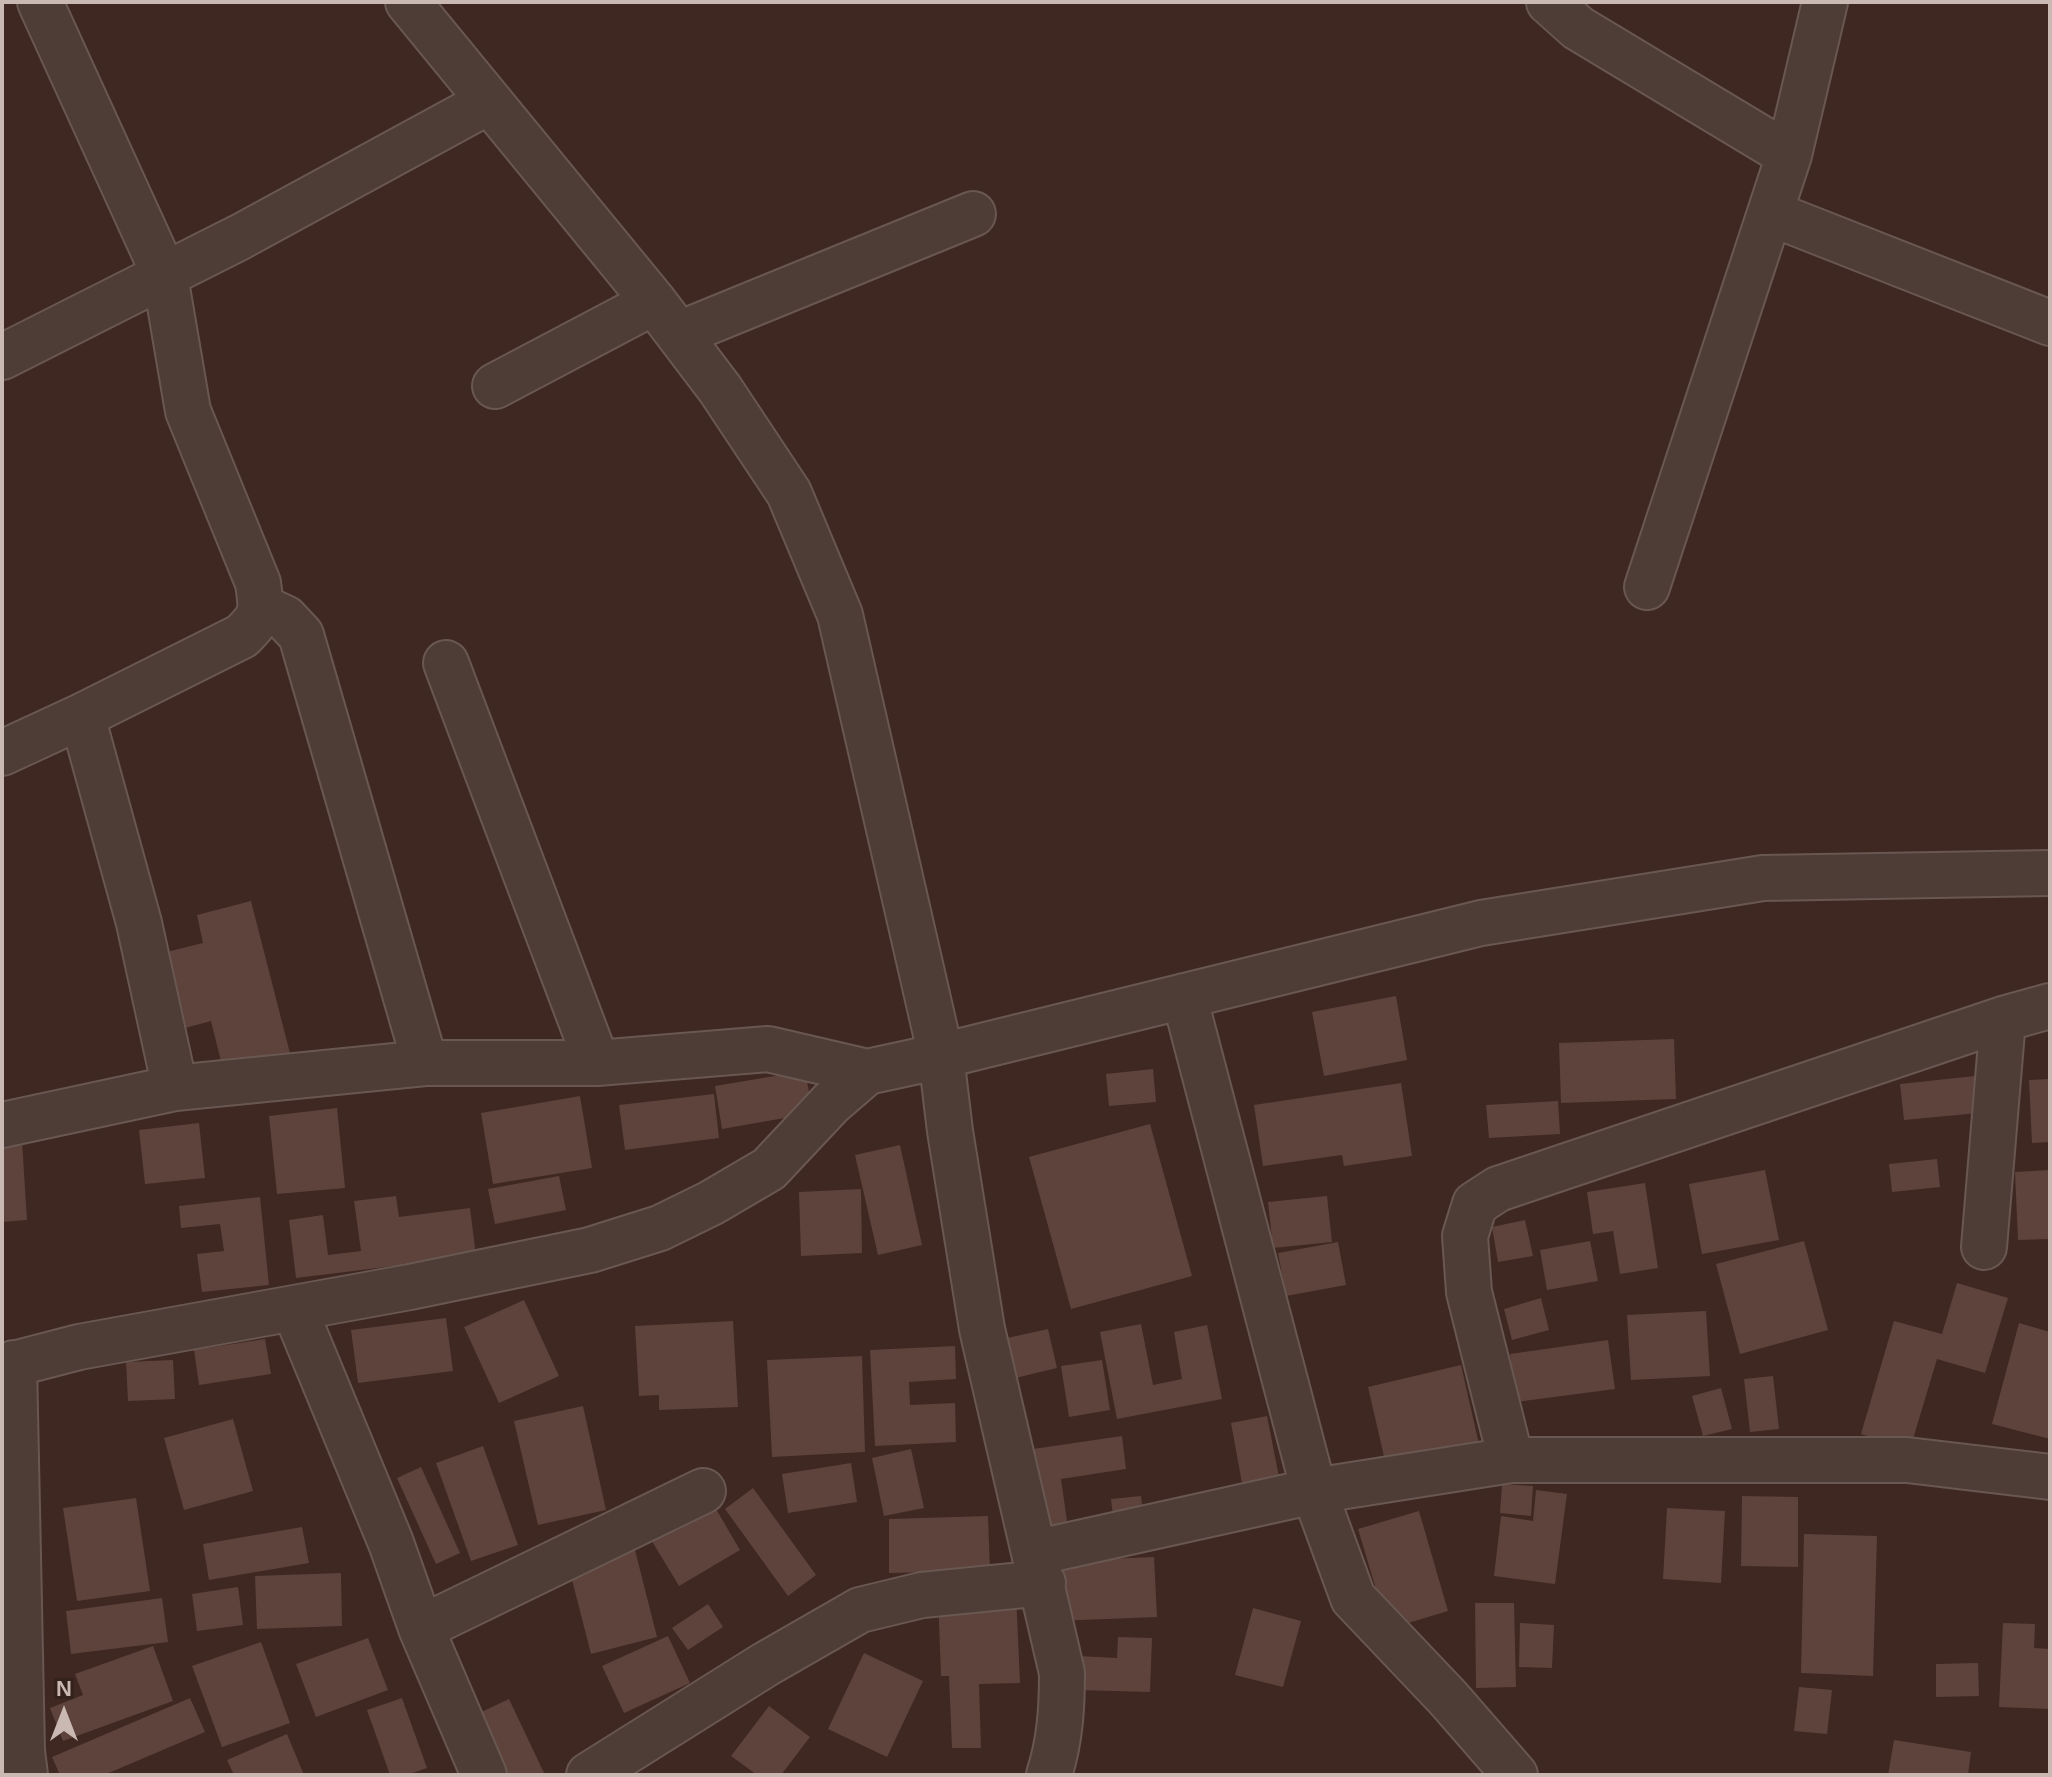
<!DOCTYPE html>
<html>
<head>
<meta charset="utf-8">
<style>
  body { margin:0 }
  #map { position:relative; width:2052px; height:1777px; overflow:hidden; background:#3f2822; font-family:Arial,sans-serif }
  canvas { display:block }
  .frame { position:absolute; inset:0; border:4px solid #cab8b2; pointer-events:none }
  .north { position:absolute; left:24px; top:1673px; width:80px; height:80px; -webkit-text-stroke:6px #33211b; paint-order:stroke; rotate:0deg; font-size:22px; font-weight:700; line-height:32px; text-align:center; color:#cab8b2 }
  .north::after { content:''; display:block; margin:auto; width:28px; height:36px; background:#cab8b2; clip-path:polygon(50% 0,100% 100%,50% 72%,0 100%) }
</style>
</head>
<body>
<div id="map">
<canvas width="2052" height="1777"></canvas>
<div class="frame"></div>
<div class="north">N</div>
</div>
<script>
const ctx = document.querySelector('canvas').getContext('2d');
ctx.lineJoin = 'round';
function fill(path, color) { ctx.fillStyle = color; ctx.fill(path, 'evenodd'); }
function strokePath(path, color, width, dash) { ctx.strokeStyle = color; ctx.lineWidth = width; ctx.lineCap = dash ? 'butt' : 'round'; ctx.setLineDash(dash || []); ctx.stroke(path); }
fill(new Path2D(`
  M 251,901 L 293,1065 L 226,1081 L 211,1021 L 174,1031 L 155,955 L 203,943 L 197,915 Z
  M 1396,996 L 1407,1060 L 1324,1076 L 1312,1012 Z
  M 1674,1039 L 1676,1099 L 1561,1103 L 1559,1043 Z
  M 1153,1069 L 1156,1102 L 1109,1106 L 1106,1074 Z
  M 805,1071 L 813,1113 L 722,1129 L 715,1086 Z
  M 1975,1076 L 1979,1113 L 1904,1120 L 1900,1084 Z
  M 2050,1079 L 2050,1142 L 2032,1143 L 2029,1080 Z
  M 1401,1083 L 1412,1156 L 1344,1166 L 1342,1155 L 1263,1166 L 1254,1105 Z
  M 714,1094 L 719,1138 L 625,1150 L 619,1105 Z
  M 580,1096 L 592,1168 L 493,1184 L 481,1113 Z
  M 1558,1101 L 1560,1134 L 1489,1138 L 1486,1105 Z
  M 337,1108 L 345,1188 L 277,1194 L 269,1116 Z
  M 199,1123 L 205,1178 L 145,1184 L 139,1130 Z
  M 1150,1124 L 1192,1276 L 1071,1309 L 1029,1157 Z
  M 22,1141 L 27,1220 L 2,1222 L 2,1142 Z
  M 900,1145 L 922,1245 L 878,1255 L 855,1155 Z
  M 1937,1159 L 1940,1187 L 1892,1192 L 1889,1164 Z
  M 1765,1170 L 1779,1240 L 1702,1254 L 1689,1184 Z
  M 2050,1170 L 2050,1239 L 2018,1240 L 2015,1172 Z
  M 559,1176 L 566,1210 L 495,1224 L 488,1189 Z
  M 1645,1183 L 1658,1268 L 1620,1274 L 1613,1231 L 1593,1234 L 1587,1192 Z
  M 861,1189 L 862,1253 L 801,1256 L 799,1192 Z
  M 396,1196 L 399,1217 L 470,1208 L 476,1256 L 296,1278 L 289,1220 L 323,1215 L 328,1255 L 361,1251 L 354,1201 Z
  M 1327,1196 L 1332,1242 L 1273,1248 L 1268,1202 Z
  M 260,1197 L 269,1285 L 202,1292 L 197,1254 L 224,1251 L 220,1224 L 181,1228 L 179,1206 Z
  M 1525,1220 L 1533,1256 L 1498,1262 L 1492,1227 Z
  M 1590,1241 L 1598,1281 L 1547,1290 L 1540,1250 Z
  M 1804,1241 L 1828,1330 L 1740,1354 L 1716,1264 Z
  M 1338,1242 L 1346,1285 L 1286,1296 L 1278,1253 Z
  M 1957,1283 L 2008,1298 L 1985,1373 L 1937,1359 L 1910,1449 L 1861,1434 L 1894,1321 L 1942,1334 Z
  M 1541,1298 L 1549,1330 L 1512,1340 L 1504,1309 Z
  M 524,1300 L 559,1376 L 499,1403 L 464,1327 Z
  M 1706,1311 L 1710,1376 L 1631,1380 L 1627,1315 Z
  M 446,1318 L 453,1371 L 358,1383 L 351,1330 Z
  M 733,1321 L 738,1407 L 659,1410 L 659,1395 L 639,1396 L 635,1326 Z
  M 2019,1323 L 2050,1332 L 2050,1439 L 1992,1424 Z
  M 1141,1324 L 1153,1385 L 1182,1379 L 1174,1332 L 1207,1325 L 1222,1399 L 1117,1419 L 1100,1332 Z
  M 1048,1329 L 1057,1368 L 1007,1380 L 998,1340 Z
  M 265,1339 L 271,1374 L 199,1385 L 194,1350 Z
  M 1608,1340 L 1615,1389 L 1516,1402 L 1510,1354 Z
  M 955,1346 L 956,1379 L 909,1382 L 910,1405 L 955,1403 L 956,1442 L 875,1446 L 870,1350 Z
  M 862,1356 L 865,1452 L 772,1457 L 767,1360 Z
  M 173,1360 L 175,1399 L 128,1401 L 126,1362 Z
  M 1102,1360 L 1110,1410 L 1069,1417 L 1061,1366 Z
  M 1461,1365 L 1481,1453 L 1388,1474 L 1368,1387 Z
  M 1773,1376 L 1779,1429 L 1750,1432 L 1744,1379 Z
  M 1721,1388 L 1732,1429 L 1703,1436 L 1692,1396 Z
  M 583,1406 L 606,1510 L 538,1525 L 514,1421 Z
  M 1267,1416 L 1281,1487 L 1244,1494 L 1231,1423 Z
  M 233,1419 L 253,1491 L 184,1510 L 164,1438 Z
  M 1122,1436 L 1126,1469 L 1061,1479 L 1068,1528 L 1045,1531 L 1033,1449 Z
  M 483,1446 L 518,1545 L 471,1561 L 436,1463 Z
  M 911,1449 L 924,1508 L 884,1516 L 872,1458 Z
  M 851,1463 L 857,1502 L 788,1513 L 782,1474 Z
  M 421,1467 L 460,1553 L 436,1564 L 397,1478 Z
  M 1502,1484 L 1533,1486 L 1531,1516 L 1500,1513 Z
  M 753,1488 L 816,1575 L 788,1596 L 725,1509 Z
  M 1536,1490 L 1567,1494 L 1555,1584 L 1494,1576 L 1501,1516 L 1533,1521 Z
  M 1141,1496 L 1144,1521 L 1114,1525 L 1111,1499 Z
  M 1742,1496 L 1798,1497 L 1798,1567 L 1741,1566 Z
  M 709,1497 L 740,1550 L 679,1586 L 647,1533 Z
  M 136,1498 L 150,1591 L 77,1601 L 63,1508 Z
  M 1667,1508 L 1725,1511 L 1721,1583 L 1663,1579 Z
  M 1419,1511 L 1448,1611 L 1388,1629 L 1358,1529 Z
  M 988,1516 L 990,1571 L 889,1573 L 889,1519 Z
  M 302,1527 L 309,1563 L 209,1580 L 203,1544 Z
  M 1804,1534 L 1877,1536 L 1873,1676 L 1801,1673 Z
  M 635,1550 L 657,1637 L 591,1654 L 569,1568 Z
  M 1154,1557 L 1157,1617 L 1056,1621 L 1054,1561 Z
  M 341,1573 L 342,1626 L 257,1629 L 255,1576 Z
  M 238,1587 L 243,1625 L 197,1631 L 192,1594 Z
  M 1016,1594 L 1020,1683 L 979,1684 L 981,1748 L 952,1748 L 949,1676 L 941,1676 L 938,1597 Z
  M 162,1598 L 168,1642 L 71,1654 L 66,1611 Z
  M 1475,1603 L 1514,1603 L 1516,1687 L 1476,1688 Z
  M 708,1604 L 723,1627 L 688,1650 L 672,1628 Z
  M 1253,1608 L 1301,1621 L 1283,1687 L 1235,1675 Z
  M 1520,1623 L 1554,1625 L 1552,1668 L 1519,1667 Z
  M 2003,1623 L 2035,1624 L 2034,1648 L 2050,1649 L 2050,1709 L 1999,1707 Z
  M 668,1636 L 690,1683 L 624,1713 L 602,1666 Z
  M 1118,1637 L 1152,1638 L 1150,1692 L 1077,1690 L 1078,1656 L 1117,1658 Z
  M 368,1638 L 388,1690 L 316,1717 L 296,1664 Z
  M 261,1642 L 290,1723 L 222,1747 L 192,1666 Z
  M 153,1646 L 173,1701 L 63,1741 L 50,1708 L 83,1695 L 75,1674 Z
  M 864,1653 L 923,1681 L 887,1757 L 828,1729 Z
  M 1978,1663 L 1979,1696 L 1936,1697 L 1936,1664 Z
  M 1799,1687 L 1832,1690 L 1827,1734 L 1794,1731 Z
  M 190,1698 L 205,1732 L 104,1775 L 60,1775 L 52,1757 Z
  M 402,1698 L 427,1768 L 407,1775 L 390,1775 L 367,1710 Z
  M 509,1699 L 545,1775 L 504,1775 L 475,1715 Z
  M 769,1706 L 810,1737 L 781,1775 L 757,1775 L 731,1756 Z
  M 287,1734 L 304,1775 L 234,1775 L 227,1760 Z
  M 1894,1740 L 1971,1752 L 1968,1775 L 1888,1775 Z`), '#5d433b');
const minor = new Path2D(`
  M 408,2 L 654,302 L 720,389 L 789,493 L 840,615 L 941,1056 L 950,1131 L 982,1329 L 1062,1673 C 1062,1708 1060,1741 1049,1775
  M 1549,2 L 1578,28 L 1789,155
  M 1770,213 L 2050,323
  M 679,334 L 973,214
  M 2,357 L 240,237 L 488,102
  M 495,386 L 654,302
  M 1647,587 L 1789,155 L 1825,2
  M 261,607 L 285,618 L 301,635 L 425,1063
  M 446,663 L 597,1063
  M 82,716 L 139,923 L 175,1088
  M 2,753 L 82,716 L 242,636 C 263,615 262,612 258,583 L 188,411 L 165,276 L 40,2
  M 1184,996 L 1314,1491 L 1353,1598 L 1448,1698 L 1515,1775
  M 2,1125 L 175,1088 L 425,1063 L 597,1063 L 768,1049 L 867,1072
  M 1984,1247 L 2003,1019
  M 294,1308 L 391,1543 L 421,1628 L 484,1775
  M 14,1363 L 22,1751 L 25,1775
  M 2,1367 L 79,1347 L 410,1287 L 590,1250 L 660,1228 L 711,1203 L 769,1169 L 831,1103 L 867,1072 L 941,1056 L 1481,923 L 1763,878 L 2050,873
  M 1511,1460 L 1469,1292 L 1465,1236 L 1475,1204 L 1498,1189 L 2003,1019 L 2050,1006
  M 1034,1553 L 1314,1491 L 1511,1460 L 1907,1460 L 2050,1477
  M 421,1628 L 703,1491
  M 589,1775 L 766,1664 L 860,1610 L 922,1595 L 1043,1583`);
strokePath(minor, '#695751', 48);
strokePath(minor, '#4e3c36', 44);
</script>
</body>
</html>
